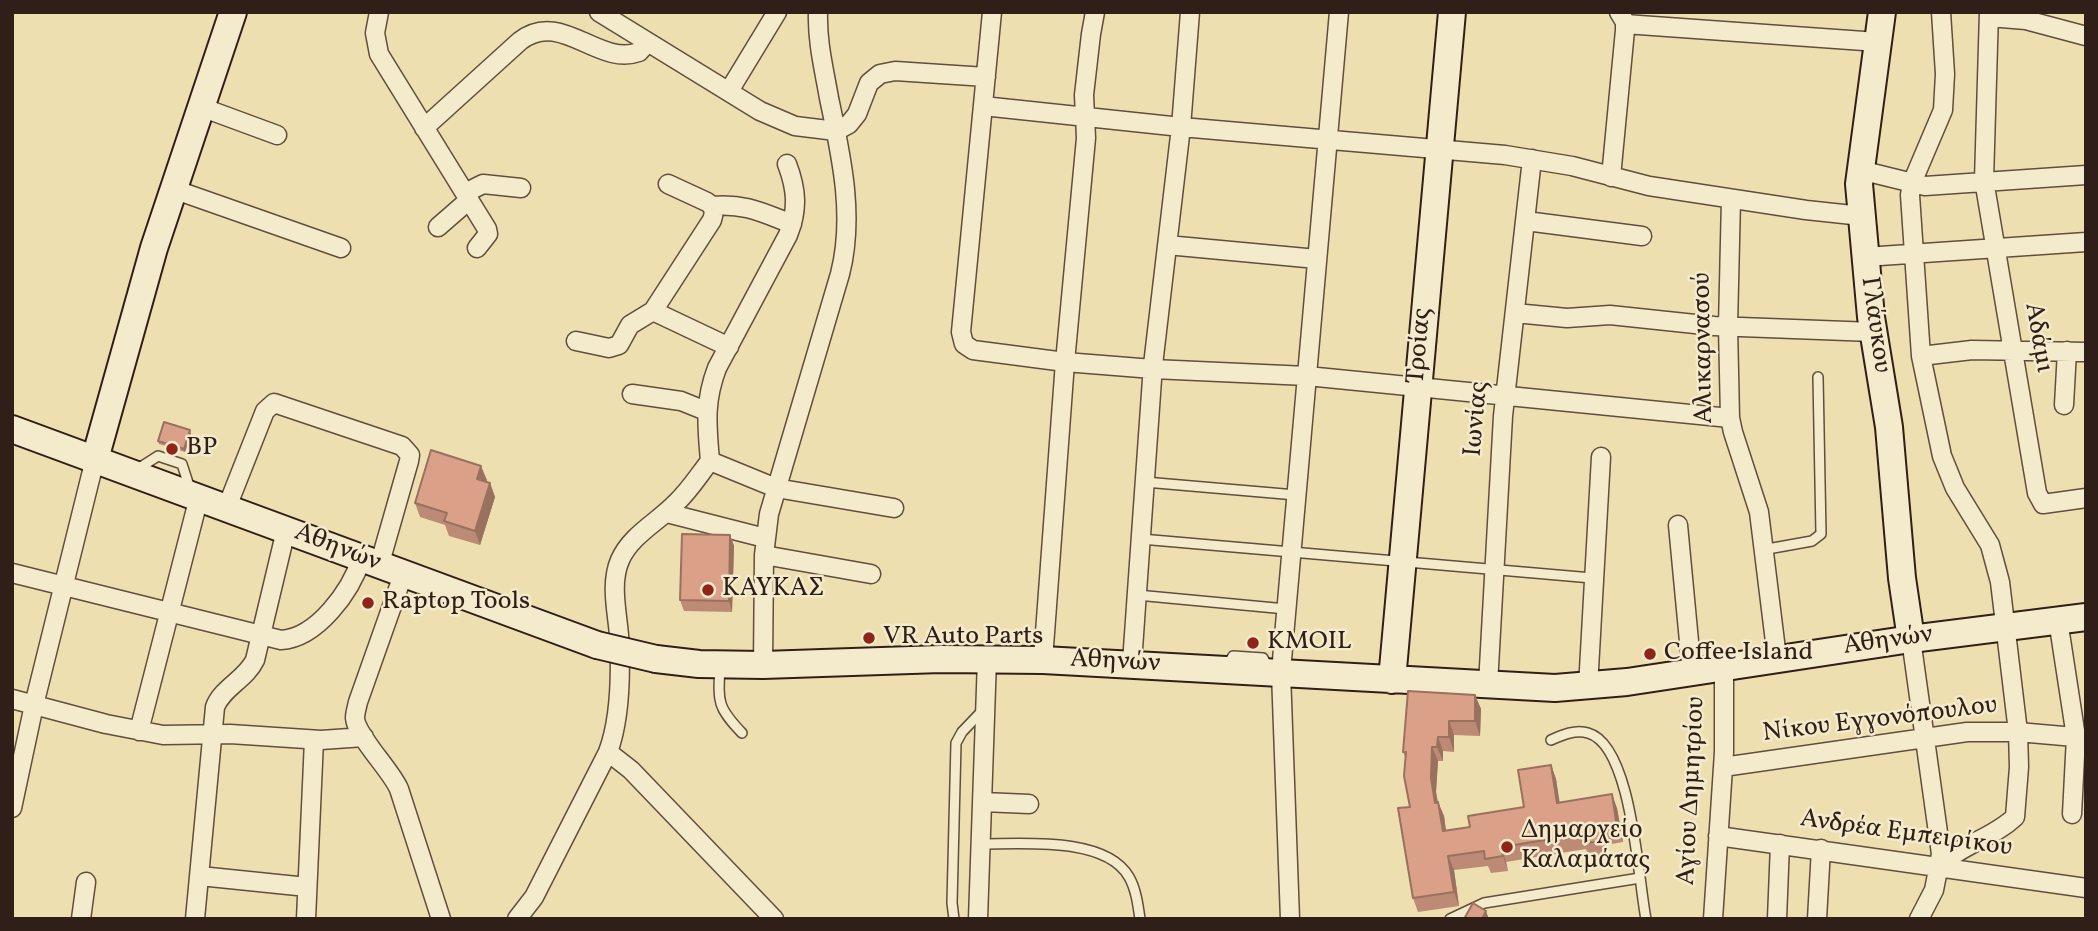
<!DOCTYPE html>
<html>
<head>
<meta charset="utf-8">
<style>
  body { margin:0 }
  #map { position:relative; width:2098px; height:931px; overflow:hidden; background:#eedfb0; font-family:Vollkorn,serif }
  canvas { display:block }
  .frame { position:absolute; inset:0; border:14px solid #301e18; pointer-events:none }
</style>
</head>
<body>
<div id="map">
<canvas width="2098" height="931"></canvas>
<div class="frame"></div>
</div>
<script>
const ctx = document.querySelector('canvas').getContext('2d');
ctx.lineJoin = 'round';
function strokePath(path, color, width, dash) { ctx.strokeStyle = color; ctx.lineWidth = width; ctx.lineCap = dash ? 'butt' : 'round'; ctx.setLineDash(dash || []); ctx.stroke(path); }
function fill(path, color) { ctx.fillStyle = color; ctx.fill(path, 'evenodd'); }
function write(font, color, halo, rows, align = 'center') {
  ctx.font = font + ' Vollkorn,serif'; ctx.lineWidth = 5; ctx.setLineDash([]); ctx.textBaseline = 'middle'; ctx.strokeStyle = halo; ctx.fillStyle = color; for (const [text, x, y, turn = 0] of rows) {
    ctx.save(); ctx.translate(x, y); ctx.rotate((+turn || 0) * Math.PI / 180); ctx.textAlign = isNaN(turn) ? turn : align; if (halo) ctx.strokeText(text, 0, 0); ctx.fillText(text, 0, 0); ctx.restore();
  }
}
const lane = new Path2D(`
  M 136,470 L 158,456 L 182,464 L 190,489
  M 1145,482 L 1296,495
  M 1141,539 L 1592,578
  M 1762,550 L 1812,541 L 1821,534 L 1818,377
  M 1137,595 L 1286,609
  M 720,666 C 718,702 717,707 742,733
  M 1227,666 L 1233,656 L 1263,658 L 1268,668
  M 1551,740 C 1562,735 1576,729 1588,733 C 1632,745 1638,879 1646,919
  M 981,844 C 1021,844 1106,836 1129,877 C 1136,889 1138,905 1140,919
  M 954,919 L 952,903 L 956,743 L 962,732 L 984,709
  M 1450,919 L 1484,903 L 1640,878`);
const street = new Path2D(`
  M 379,12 L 375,33 L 379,54 L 487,229 L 488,234 L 477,248
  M 599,12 L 760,111 L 795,126 L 836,131 L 849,124 L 857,114 L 869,83 L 880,74 L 895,71 L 986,77
  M 992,12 L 961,332 L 964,344 L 973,350 L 1065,362 L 1153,369 L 1307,376 L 1730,418
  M 1989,12 L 1984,180 L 2037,493 L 2043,504 L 2086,498
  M 1989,17 L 2026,20 L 2086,36
  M 1625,24 L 1878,42
  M 729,91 L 777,12
  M 983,106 L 1181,127 L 1505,155 L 1572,166 L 1649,186 L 1806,210 L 1862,216
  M 201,107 L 277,135
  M 424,128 L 520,41 C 561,9 598,67 639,52 L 648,42
  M 1860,170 L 1925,186 L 2086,175
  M 1611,177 L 1625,30 L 1625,22 L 1619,12
  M 173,189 L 341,248
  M 465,193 L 483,184 L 521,188
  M 1731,199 L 1728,326 L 1730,418 L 1733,432 L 1759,512 L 1777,658
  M 712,206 C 745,203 763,213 792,224
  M 1526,221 L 1642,236
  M 438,227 L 469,200
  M 1167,245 L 1317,259
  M 1865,257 L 2086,242
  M 653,311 L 729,347
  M 1515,313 L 1567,318 L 1610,315 L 1714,326 L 1873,332
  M 576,341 L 609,348 L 619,345 L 630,325 L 653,311 L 712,220 C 715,211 714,207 707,202 L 668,184
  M 1921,356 L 1972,350 L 2086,352
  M 632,394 L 681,401 L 706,411
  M 2064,405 L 2067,351
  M 710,461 L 776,488 L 894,508
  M 227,507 L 265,411 L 274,403 L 402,446 L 410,455 L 409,461 L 379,566
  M 667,513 L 765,538
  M 1678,525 L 1692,673
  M 764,555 L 871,574
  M 12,573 L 281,640 C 317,638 351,591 361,559
  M 403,575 L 358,702 C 357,707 355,713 355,718 C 356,736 391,770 399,789 L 441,919
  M 2058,620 L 2076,737 L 2072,814
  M 1911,639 L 1941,854 L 1934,890 L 1919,919
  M 1043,660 L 1065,362 L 1086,138 L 1084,95 L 1091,34 L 1095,12
  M 1132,663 L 1153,365 L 1181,127 L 1190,12
  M 763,665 L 764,555 L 769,514 L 840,274 C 855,216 841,155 829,98 C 824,69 817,42 818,12
  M 1488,685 L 1503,416 L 1532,159
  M 1588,687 L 1601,457
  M 12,699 L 106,724 L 163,735 L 230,734 L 321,740 L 364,737
  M 139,731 L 199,497
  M 608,752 L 631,770 L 774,919
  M 1723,767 L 1967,732 L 2018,732 L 2086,738
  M 983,802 L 1029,804
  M 12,808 L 34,705 L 95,459
  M 1718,836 L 2086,888
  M 1940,866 C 1962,844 1993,838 2015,817 L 2019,767 L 2018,732 L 2000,582 L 1990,545 L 1955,488 L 1942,456 L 1921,356 L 1910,195 L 1912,183 L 1943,110 L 1945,74 L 1941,12
  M 200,876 L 307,887
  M 81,919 L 86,882
  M 195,919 L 215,707 C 222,688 246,679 255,660 L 286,530
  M 306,919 L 314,740
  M 517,919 L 534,897 L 608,752 C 621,717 621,672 619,635 C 617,611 610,583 620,560 C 631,535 658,522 676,503 C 689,491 699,475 710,461 C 707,426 704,402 717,368 L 788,235 C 798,210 797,190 787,164
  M 978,919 L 987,659
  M 1290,919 L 1281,673 L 1283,648 L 1339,12
  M 1713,919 L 1724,752 L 1724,667
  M 1777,919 L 1780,844
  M 1817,919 L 1821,849`);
const secondary = new Path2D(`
  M 1882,12 L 1859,184 L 1871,317 L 1889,427 L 1902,578 L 1911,639
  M 12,429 L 597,645
  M 95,459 L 154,248 L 233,12
  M 656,659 L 699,664 L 763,665 L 941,659 L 1043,660 L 1555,688 L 1627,682 L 1911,639 L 2086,617
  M 1392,680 L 1452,12`);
strokePath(lane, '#604e3e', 12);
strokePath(street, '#604e3e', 21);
strokePath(secondary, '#301e18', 30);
strokePath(lane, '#f4eacc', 9);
strokePath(street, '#f4eacc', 18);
strokePath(secondary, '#f4eacc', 26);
const secondaryBridge = new Path2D(`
  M 597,645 L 656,659`);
strokePath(secondaryBridge, '#301e18', 30, []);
strokePath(secondaryBridge, '#f4eacc', 26);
fill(new Path2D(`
  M 191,434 L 185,452 L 159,444 L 158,441 Z
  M 487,480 L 486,482 L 490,483 L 495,497 L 480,545 L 449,536 L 445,525 L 420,517 L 415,503 Z
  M 730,535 L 734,546 L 732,612 L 684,611 L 680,600 Z
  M 1475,695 L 1481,709 L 1480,736 L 1454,735 L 1454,752 L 1443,751 L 1443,761 L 1438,761 L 1436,792 L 1438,802 L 1444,816 L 1446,831 L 1470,827 L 1524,807 L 1551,765 L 1556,779 L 1559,802 L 1617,808 L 1623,842 L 1605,845 L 1607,855 L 1589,858 L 1586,849 L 1506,862 L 1508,871 L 1491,873 L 1488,866 L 1454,870 L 1459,906 L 1418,912 L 1413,898 L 1410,807 L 1406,759 L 1403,752 Z`), '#bc8a75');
fill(new Path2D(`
  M 190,430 L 191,434 L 185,452 L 184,449 Z
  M 481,466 L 487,480 L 482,494 L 477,479 Z
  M 490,483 L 495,497 L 480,545 L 475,531 Z
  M 730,535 L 734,546 L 732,612 L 729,601 Z
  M 1475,695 L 1481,709 L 1480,736 L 1475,721 Z
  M 1449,721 L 1454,735 L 1454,752 L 1449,737 Z
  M 1438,737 L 1443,751 L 1443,761 L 1437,747 Z
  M 1432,747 L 1438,761 L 1436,792 L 1440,817 L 1435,803 L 1431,778 Z
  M 1551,765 L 1556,779 L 1562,817 L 1557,803 Z
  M 1612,794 L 1617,808 L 1623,842 L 1617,828 Z
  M 1438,802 L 1444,816 L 1448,845 L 1443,831 Z
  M 1600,830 L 1605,845 L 1607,855 L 1602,841 Z
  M 1501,847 L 1506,862 L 1508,871 L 1503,856 Z
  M 1448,856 L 1454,870 L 1459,906 L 1454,892 Z
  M 1486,911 L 1489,919 L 1482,919 Z`), '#99715f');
const building = new Path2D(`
  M 164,422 L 190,430 L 184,449 L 158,441 Z
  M 431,450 L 481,466 L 477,479 L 490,483 L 475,531 L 444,521 L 447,513 L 415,503 Z
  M 682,534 L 730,535 L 729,601 L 680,600 Z
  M 1408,691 L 1475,695 L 1475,721 L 1449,721 L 1449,737 L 1438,737 L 1437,747 L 1432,747 L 1431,778 L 1435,803 L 1438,802 L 1443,831 L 1470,827 L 1468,816 L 1524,807 L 1518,770 L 1551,765 L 1557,803 L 1612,794 L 1617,828 L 1600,830 L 1602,841 L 1584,843 L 1583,834 L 1501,847 L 1503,856 L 1485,859 L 1484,851 L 1448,856 L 1454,892 L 1413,898 L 1398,808 L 1410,807 L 1404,776 L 1406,752 L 1403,752 Z
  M 1473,903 L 1486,911 L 1482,919 L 1464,919 Z`);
fill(building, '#dba188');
strokePath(building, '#99715f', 2);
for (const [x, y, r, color] of [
  [172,449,7,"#8f2418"],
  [708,590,7,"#8f2418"],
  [368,603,7,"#8f2418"],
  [869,638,7,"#8f2418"],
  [1253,643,7,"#8f2418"],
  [1650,654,7,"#8f2418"],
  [1507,847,7,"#8f2418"]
]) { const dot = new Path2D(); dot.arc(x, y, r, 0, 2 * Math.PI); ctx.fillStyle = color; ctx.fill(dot); strokePath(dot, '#f4eacc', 2.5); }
write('26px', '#301e18', '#f4eacc', [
  ["Γλάυκου",1874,325,82],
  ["Αδάμι",2037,338,80],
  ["Τροίας",1421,346,-85],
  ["Αλικαρνασού",1705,348,-91],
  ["Ιωνίας",1478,419,-85],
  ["Αθηνών",337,549,21],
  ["Αθηνών",1888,642,-8],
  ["Αθηνών",1115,663,3],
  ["Νίκου Εγγονόπουλου",1880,721,-7],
  ["Αγίου Δημητρίου",1693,791,-87],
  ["Ανδρέα Εμπειρίκου",1906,835,8]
]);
write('26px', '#301e18', '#f4eacc', [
  ["BP",186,449],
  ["ΚΑΥΚΑΣ",722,590],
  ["Raptop Tools",382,603],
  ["VR Auto Parts",883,638],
  ["KMOIL",1267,643],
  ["Coffee Island",1664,654],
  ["Δημαρχείο",1521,832],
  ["Καλαμάτας",1521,862]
], 'left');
</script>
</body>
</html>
